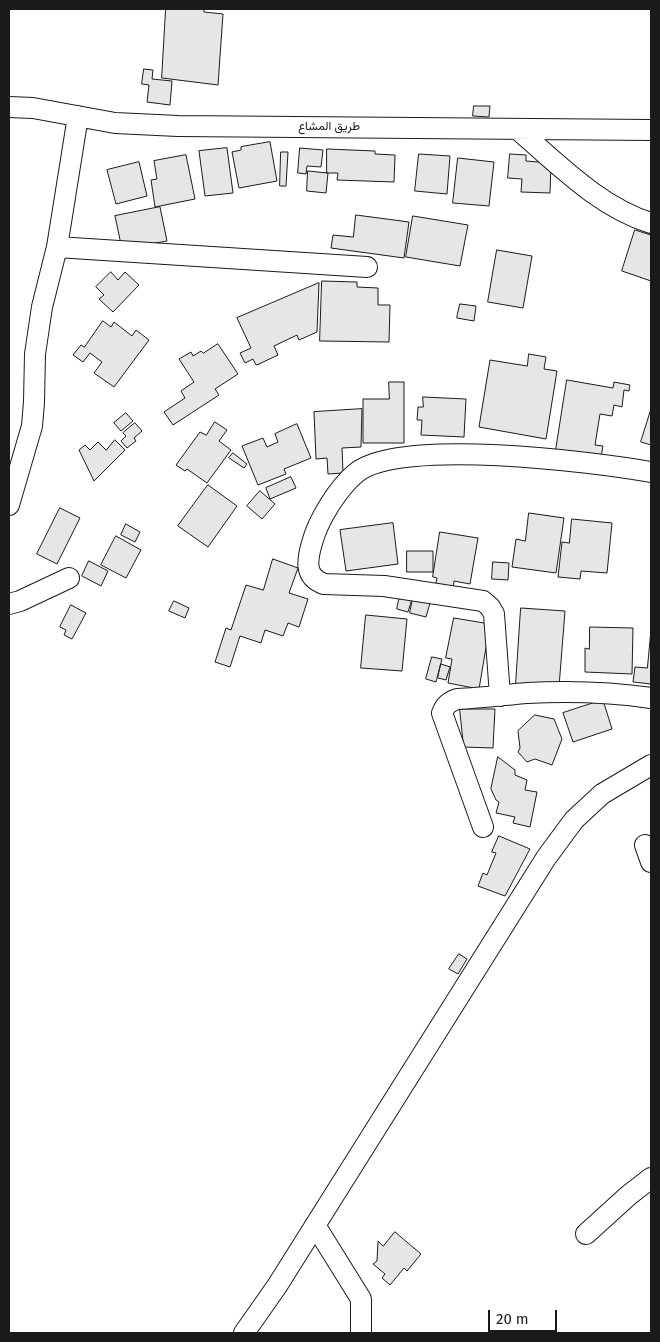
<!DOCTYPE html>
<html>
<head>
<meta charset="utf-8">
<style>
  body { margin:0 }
  #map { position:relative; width:660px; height:1342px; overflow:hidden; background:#fff; font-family:"Fira Sans",sans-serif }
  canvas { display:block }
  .frame { position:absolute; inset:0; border:10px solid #1a1a1a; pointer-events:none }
  .scale { position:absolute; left:488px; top:1310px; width:69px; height:22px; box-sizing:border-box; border:2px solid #1a1a1a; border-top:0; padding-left:6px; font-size:15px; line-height:18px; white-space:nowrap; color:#1a1a1a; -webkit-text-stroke:4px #fff; paint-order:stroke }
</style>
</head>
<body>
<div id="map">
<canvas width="660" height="1342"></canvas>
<div class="frame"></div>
<div class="scale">20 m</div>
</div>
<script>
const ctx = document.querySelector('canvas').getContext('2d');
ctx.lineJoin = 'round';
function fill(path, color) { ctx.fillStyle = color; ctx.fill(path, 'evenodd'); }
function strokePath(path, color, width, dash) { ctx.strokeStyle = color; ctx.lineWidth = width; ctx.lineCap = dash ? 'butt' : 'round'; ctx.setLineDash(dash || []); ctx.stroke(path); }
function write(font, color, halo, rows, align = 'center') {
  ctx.font = font + ' "Fira Sans",Vazirmatn,sans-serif'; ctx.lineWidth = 4; ctx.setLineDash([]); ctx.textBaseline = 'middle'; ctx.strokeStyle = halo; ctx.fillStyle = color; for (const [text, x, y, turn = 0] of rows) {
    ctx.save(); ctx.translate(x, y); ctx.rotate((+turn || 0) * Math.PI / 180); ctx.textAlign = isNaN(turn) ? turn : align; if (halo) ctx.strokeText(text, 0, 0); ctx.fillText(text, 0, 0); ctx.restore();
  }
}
const building = new Path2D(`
  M 166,9 L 204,9 L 204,12 L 223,14 L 218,85 L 162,78 Z
  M 144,69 L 153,70 L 152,79 L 172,81 L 170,105 L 147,102 L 149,85 L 142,84 Z
  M 474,106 L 490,106 L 489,117 L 473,116 Z
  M 270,142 L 277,181 L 239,188 L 232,152 L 241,150 L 241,147 Z
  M 227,148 L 233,193 L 205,196 L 199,151 Z
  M 300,148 L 323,150 L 321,167 L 307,166 L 306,174 L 298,173 Z
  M 327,149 L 375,151 L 375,154 L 395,155 L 394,182 L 337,180 L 338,173 L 327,173 Z
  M 281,152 L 288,152 L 286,186 L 280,186 Z
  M 419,154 L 450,156 L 447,194 L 415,191 Z
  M 510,154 L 526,155 L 526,161 L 551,163 L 550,193 L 521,192 L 522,179 L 508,178 Z
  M 186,155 L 195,199 L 155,207 L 151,180 L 157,179 L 154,161 Z
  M 458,158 L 494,162 L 489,206 L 453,203 Z
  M 139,162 L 147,196 L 116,204 L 107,170 Z
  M 308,171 L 328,173 L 326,193 L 307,191 Z
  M 160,207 L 167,241 L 122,249 L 115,216 Z
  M 356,215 L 409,222 L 404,258 L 331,248 L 333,235 L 353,237 Z
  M 413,216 L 468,225 L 460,266 L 406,257 Z
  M 635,230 L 651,235 L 651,281 L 622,271 Z
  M 497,250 L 532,256 L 523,308 L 488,302 Z
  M 111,272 L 118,280 L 125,272 L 139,285 L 113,312 L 99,299 L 104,295 L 96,287 Z
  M 322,281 L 357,282 L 357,287 L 378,288 L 378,305 L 390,305 L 389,342 L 320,341 Z
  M 319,283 L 317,332 L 299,340 L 297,335 L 274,346 L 278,355 L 259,364 L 256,365 L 253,359 L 245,363 L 240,353 L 251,348 L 237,318 Z
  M 460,304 L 476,306 L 474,321 L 457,318 Z
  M 103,321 L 111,327 L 114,322 L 132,336 L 136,330 L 149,340 L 114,387 L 94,373 L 102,362 L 90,353 L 83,362 L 73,355 L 81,345 L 84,347 Z
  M 218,344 L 238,374 L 215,389 L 219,395 L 173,425 L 164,412 L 185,398 L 181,391 L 194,382 L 179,359 L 191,352 L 193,356 L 201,351 L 203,353 Z
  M 529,354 L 546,357 L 544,369 L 557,371 L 546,439 L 479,427 L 490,360 L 527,366 Z
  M 567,380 L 613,388 L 614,382 L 630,385 L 629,391 L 624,390 L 622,407 L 614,405 L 612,416 L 600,414 L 595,445 L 603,446 L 601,457 L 556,450 Z
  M 389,382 L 404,382 L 404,443 L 363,443 L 363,399 L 389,399 Z
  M 423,397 L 466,399 L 464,437 L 421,435 L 422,420 L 417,420 L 418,407 L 423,407 Z
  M 362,409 L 361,447 L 342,448 L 343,473 L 328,474 L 327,458 L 316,459 L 314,412 Z
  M 651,409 L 651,445 L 641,442 Z
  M 126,413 L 133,421 L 121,431 L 114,423 Z
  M 215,422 L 227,430 L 219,441 L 231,450 L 207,483 L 187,469 L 185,471 L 176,465 L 200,432 L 206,435 Z
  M 135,423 L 142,431 L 134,438 L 136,441 L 127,448 L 121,441 L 126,436 L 123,433 Z
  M 297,424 L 311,458 L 284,469 L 286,474 L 258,485 L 242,446 L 263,438 L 267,447 L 278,442 L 275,434 Z
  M 115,440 L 125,450 L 94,481 L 79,450 L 85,445 L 90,450 L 98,442 L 106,450 Z
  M 233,453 L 247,464 L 244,468 L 229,458 Z
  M 291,477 L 296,488 L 270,499 L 266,488 Z
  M 208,485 L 237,506 L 208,547 L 178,526 Z
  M 260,491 L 275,504 L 262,519 L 247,506 Z
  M 60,508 L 80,518 L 57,564 L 37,554 Z
  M 529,513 L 564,518 L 556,573 L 512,567 L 516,539 L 525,541 Z
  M 572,519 L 612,523 L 607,573 L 581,571 L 580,579 L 558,577 L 562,542 L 569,543 Z
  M 393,523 L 398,564 L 346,571 L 340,530 Z
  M 126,524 L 140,532 L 135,542 L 121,535 Z
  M 440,532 L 478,538 L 470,584 L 454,581 L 453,591 L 435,588 L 437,578 L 433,577 Z
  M 116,536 L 141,550 L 126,578 L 101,565 Z
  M 407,551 L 433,551 L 433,572 L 407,572 Z
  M 273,559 L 298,568 L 289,593 L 308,599 L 299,627 L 288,623 L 283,636 L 265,630 L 261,643 L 240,636 L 230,667 L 215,662 L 226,628 L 231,630 L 246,585 L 263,590 Z
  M 89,561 L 108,571 L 101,586 L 82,576 Z
  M 493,562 L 509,563 L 508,580 L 492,579 Z
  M 400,595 L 412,599 L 408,612 L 397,609 Z
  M 413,598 L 430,603 L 426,617 L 410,613 Z
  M 174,601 L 189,608 L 185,618 L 169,611 Z
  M 71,605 L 86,613 L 72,639 L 64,635 L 66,630 L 60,627 Z
  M 521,608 L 565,611 L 559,687 L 516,684 Z
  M 366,615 L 407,619 L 402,671 L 361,668 Z
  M 454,618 L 490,624 L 479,689 L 448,683 L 452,659 L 446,658 Z
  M 590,627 L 633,628 L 632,674 L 585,672 L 585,648 L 589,649 Z
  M 651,630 L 651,684 L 633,682 L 635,667 L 647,668 Z
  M 432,657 L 442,659 L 436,682 L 426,679 Z
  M 441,664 L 450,667 L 446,680 L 438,678 Z
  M 603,700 L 612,729 L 573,742 L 563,713 Z
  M 460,709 L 495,709 L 493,748 L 464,747 Z
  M 535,715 L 554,719 L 562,739 L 552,765 L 535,759 L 527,762 L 518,752 L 520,748 L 518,731 Z
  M 498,757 L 515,770 L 515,775 L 527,780 L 525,790 L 537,792 L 530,827 L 513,823 L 515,817 L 496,813 L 499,802 L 496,800 L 491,789 Z
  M 499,836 L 530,849 L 505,896 L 478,886 L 483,873 L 487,875 L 496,853 L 492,852 Z
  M 459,954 L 467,959 L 458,974 L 449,969 Z
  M 395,1232 L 421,1254 L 407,1271 L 404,1268 L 390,1285 L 382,1278 L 385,1274 L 373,1264 L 377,1261 L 378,1241 L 383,1246 Z`);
fill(building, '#e6e6e6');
strokePath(building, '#1a1a1a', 1);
const minor = new Path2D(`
  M 9,107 L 33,108 L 115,123 L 178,126 L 651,130
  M 517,129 C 558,164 599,207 651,223
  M 57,247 L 367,267
  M 9,505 L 32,426 L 34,402 L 35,354 L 42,307 L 57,247 L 78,116
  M 9,604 L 20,601 L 69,578
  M 500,696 L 494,614 L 490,607 L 483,601 L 384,586 L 324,584 C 304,577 307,560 312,543 C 318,520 338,488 356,473 C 399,437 594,462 651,472
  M 483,827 L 442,713 C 445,705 449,702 457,699 C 481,698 504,695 527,693 C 569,691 610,692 651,698
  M 645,845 L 651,862
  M 315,1225 L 361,1299 L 361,1333
  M 586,1234 L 629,1195 L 651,1178
  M 244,1333 L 277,1286 L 546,858 L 574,820 L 602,794 L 651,765`);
strokePath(minor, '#1a1a1a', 22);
strokePath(minor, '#fff', 20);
write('12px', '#1a1a1a', '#fff', [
  ["طريق المشاع",329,127]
]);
</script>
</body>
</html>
